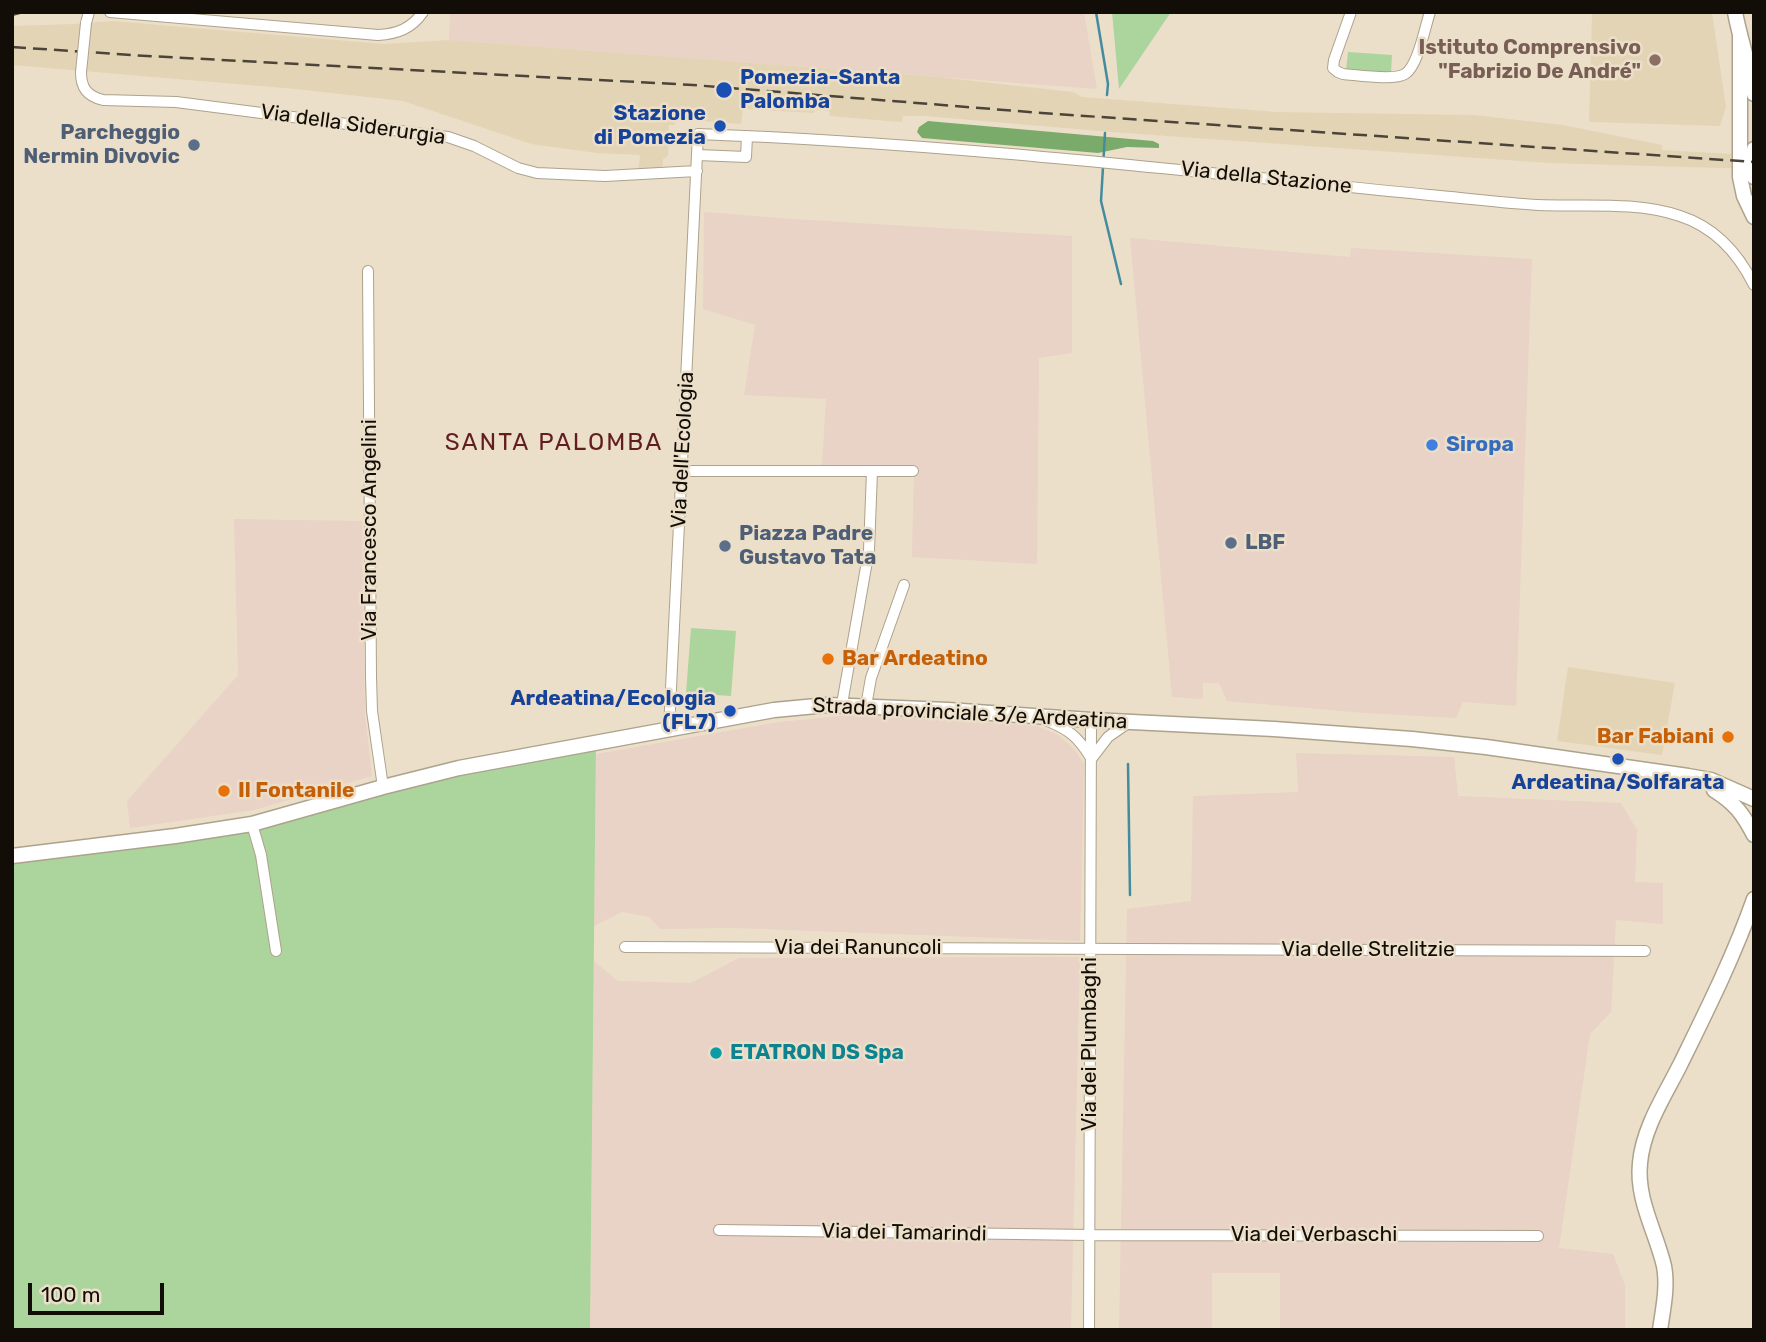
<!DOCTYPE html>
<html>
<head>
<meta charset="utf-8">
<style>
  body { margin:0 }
  #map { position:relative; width:1766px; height:1342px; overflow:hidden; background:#ecdfc9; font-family:Rubik,sans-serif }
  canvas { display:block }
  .frame { position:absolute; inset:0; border:14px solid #120d06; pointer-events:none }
  .scale { position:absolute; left:28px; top:1283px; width:136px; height:32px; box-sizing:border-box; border:4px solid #120d06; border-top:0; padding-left:9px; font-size:21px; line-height:24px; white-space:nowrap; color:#120d06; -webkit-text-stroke:5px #ecdfc9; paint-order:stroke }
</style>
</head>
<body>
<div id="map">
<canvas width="1766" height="1342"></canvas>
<div class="frame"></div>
<div class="scale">100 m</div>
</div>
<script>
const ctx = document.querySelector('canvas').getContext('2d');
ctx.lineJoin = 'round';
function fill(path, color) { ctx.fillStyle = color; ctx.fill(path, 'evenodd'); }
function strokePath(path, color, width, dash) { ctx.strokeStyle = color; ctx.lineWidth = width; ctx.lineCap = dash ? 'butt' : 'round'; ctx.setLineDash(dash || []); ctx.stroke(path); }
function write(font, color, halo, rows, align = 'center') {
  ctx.font = font + ' Rubik,sans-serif'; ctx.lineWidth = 5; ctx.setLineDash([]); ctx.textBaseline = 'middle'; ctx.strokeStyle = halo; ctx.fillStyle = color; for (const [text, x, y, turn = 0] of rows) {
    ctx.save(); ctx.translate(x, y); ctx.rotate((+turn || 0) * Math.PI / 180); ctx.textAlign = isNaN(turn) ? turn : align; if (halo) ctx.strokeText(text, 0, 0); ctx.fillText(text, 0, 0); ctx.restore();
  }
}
fill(new Path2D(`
  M 450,12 L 1084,12 L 1097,89 L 449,40 Z
  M 704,212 L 793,219 L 1072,236 L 1072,353 L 1039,358 L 1037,564 L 912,557 L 914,467 L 822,465 L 826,399 L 744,395 L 755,325 L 703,309 Z
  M 1130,238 L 1350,257 L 1351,248 L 1532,259 L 1516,706 L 1463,702 L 1456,718 L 1365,713 L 1227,701 L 1219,683 L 1203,683 L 1203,699 L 1172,697 Z
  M 234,519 L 362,521 L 365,714 L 372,776 L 254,810 L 130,828 L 127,801 L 238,675 Z
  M 861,714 L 1037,726 L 1058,735 L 1074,749 L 1084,764 L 1080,941 L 733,928 L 660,929 L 649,917 L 622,912 L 594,926 L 596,754 L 779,722 Z
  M 1296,753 L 1454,757 L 1458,796 L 1621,803 L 1637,830 L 1635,882 L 1663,883 L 1663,924 L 1616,920 L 1611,1012 L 1590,1034 L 1559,1248 L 1613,1254 L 1625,1285 L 1625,1330 L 1280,1330 L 1280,1273 L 1212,1273 L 1212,1330 L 1119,1330 L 1127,909 L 1191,901 L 1193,796 L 1298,792 Z
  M 1080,957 L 1071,1330 L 590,1330 L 594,961 L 618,981 L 691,983 L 739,958 Z`), '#e9d2c6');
fill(new Path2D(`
  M 1592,12 L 1712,12 L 1726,107 L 1720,126 L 1589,122 Z
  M 113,21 L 384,44 L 449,40 L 938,77 L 1073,92 L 1082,97 L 1277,112 L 1474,115 L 1563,125 L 1662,145 L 1662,150 L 1733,154 L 1754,169 L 1548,163 L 1111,132 L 924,116 L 903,116 L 902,122 L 888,121 L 830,116 L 829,111 L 815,110 L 814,113 L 743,109 L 741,124 L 675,119 L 675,125 L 669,125 L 668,156 L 663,159 L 663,166 L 653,171 L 638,172 L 640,155 L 596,153 L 531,144 L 403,101 L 295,89 L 12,65 L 12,26 L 73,24 Z
  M 1568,667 L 1675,683 L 1662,755 L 1557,741 Z`), '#e4d4b6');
fill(new Path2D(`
  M 1112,12 L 1171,12 L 1119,89 Z
  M 1348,52 L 1392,55 L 1391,73 L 1346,70 Z
  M 691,628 L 736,631 L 731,696 L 686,693 Z
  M 596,743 L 590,1330 L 12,1330 L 12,856 L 204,831 Z`), '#abd59d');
fill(new Path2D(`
  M 928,121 L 1153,141 L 1159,144 L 1159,148 L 1127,147 L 1098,153 L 922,138 L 917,132 L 919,127 Z`), '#7bab6a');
strokePath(new Path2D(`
  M 1096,12 L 1108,84 L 1107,95
  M 1105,133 L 1101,201 L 1121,284
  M 1128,764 L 1130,895`), '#448b9e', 2.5);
const street = new Path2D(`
  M 110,12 L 378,35 C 398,34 412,28 423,12
  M 1351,12 L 1334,60 L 1333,68 L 1338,72 L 1343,74 C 1357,75 1394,81 1405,74 C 1418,66 1425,27 1430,12
  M 86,23 L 89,12
  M 81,72 C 81,88 87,96 103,100 L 176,102 L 448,137 L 474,146 L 518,168 L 537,173 L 605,176 L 697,171
  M 698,155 L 746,157 L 747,136
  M 368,271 L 371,677 L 372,711 L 383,787
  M 682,471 L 913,471
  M 842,704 L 869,550 L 872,471
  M 866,706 L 871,678 L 904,585
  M 1045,720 C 1069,729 1078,737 1091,758
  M 669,729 L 698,134 C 943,143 1186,171 1429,195 C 1466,198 1502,203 1538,205 C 1585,207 1635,201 1680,216 C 1714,227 1738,253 1754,285
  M 1092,758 L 1108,737 L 1128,723
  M 252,824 L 261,855 L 276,951
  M 625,947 L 1645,951
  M 719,1230 L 1090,1235 L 1538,1236
  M 1089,1330 L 1091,720`);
const secondary = new Path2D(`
  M 1735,12 C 1740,40 1750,66 1754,94
  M 1740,35 L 1740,177 L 1744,196 L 1754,217
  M 1754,149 L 1754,177
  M 1714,790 C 1735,803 1743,814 1754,835
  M 12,856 L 175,836 L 252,824 L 383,787 L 459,768 L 774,710 L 827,705 L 948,710 L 1091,720 L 1274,729 L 1412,739 L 1486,747 L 1688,776 L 1711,780 L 1754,799
  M 1660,1330 C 1663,1309 1668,1287 1664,1266 C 1656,1232 1636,1199 1640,1163 C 1643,1128 1665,1095 1680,1065 C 1707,1010 1734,956 1754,899`);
strokePath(street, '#ada28c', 12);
strokePath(secondary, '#ada28c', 17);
strokePath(street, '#fff', 10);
strokePath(secondary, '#fff', 14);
strokePath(new Path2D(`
  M 12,15 L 23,12
  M 12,47 L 147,56 L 693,85 L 1042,113 L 1754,162`), '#4b4439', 2.5, [14, 7]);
const streetBridge = new Path2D(`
  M 81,72 L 86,23`);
strokePath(streetBridge, '#ada28c', 12, []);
strokePath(streetBridge, '#fff', 10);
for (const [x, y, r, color] of [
  [1655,60,7,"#8d6e63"],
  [724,90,9,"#1a4fb4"],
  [720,126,7,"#1a4fb4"],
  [194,145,7,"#5c6f8a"],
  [1432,445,7,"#3f7fe0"],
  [1231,543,7,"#5c6f8a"],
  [725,546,7,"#5c6f8a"],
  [828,659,7,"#e8710a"],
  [730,711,7,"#1a4fb4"],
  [1728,737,7,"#e8710a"],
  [1618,759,7,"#1a4fb4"],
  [224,791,7,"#e8710a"],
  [716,1053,7,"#0f9aa8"]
]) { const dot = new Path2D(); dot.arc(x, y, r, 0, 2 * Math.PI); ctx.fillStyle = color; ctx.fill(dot); strokePath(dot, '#ecdfc9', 2.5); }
write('bold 21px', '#785e54', '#ecdfc9', [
  ["Istituto Comprensivo",1641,48],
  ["\"Fabrizio De André\"",1641,72]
], 'right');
write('bold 21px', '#164399', '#ecdfc9', [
  ["Pomezia-Santa",740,78,"left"],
  ["Palomba",740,102,"left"],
  ["Stazione",706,114],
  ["di Pomezia",706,138],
  ["Ardeatina/Ecologia",716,699],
  ["(FL7)",716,723],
  ["Ardeatina/Solfarata",1618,783,"center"]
], 'right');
write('21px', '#120d06', '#ecdfc9', [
  ["Via della Siderurgia",353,125,8],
  ["Via della Stazione",1266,178,6],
  ["Via dell'Ecologia",683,450,-87],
  ["Via Francesco Angelini",370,530,-90],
  ["Strada provinciale 3/e Ardeatina",970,714,3],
  ["Via dei Ranuncoli",858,948],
  ["Via delle Strelitzie",1368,950],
  ["Via dei Plumbaghi",1090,1044,-90],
  ["Via dei Tamarindi",904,1233,1],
  ["Via dei Verbaschi",1314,1235]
]);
write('bold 21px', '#4e5e75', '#ecdfc9', [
  ["Parcheggio",180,133,"right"],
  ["Nermin Divovic",180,157,"right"],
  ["Piazza Padre",739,534],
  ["Gustavo Tata",739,558],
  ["LBF",1245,543]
], 'left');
write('bold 21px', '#366cbe', '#ecdfc9', [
  ["Siropa",1446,445]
], 'left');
write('bold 21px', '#c56008', '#ecdfc9', [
  ["Bar Ardeatino",842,659],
  ["Bar Fabiani",1714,737,"right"],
  ["Il Fontanile",238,791]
], 'left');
write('bold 21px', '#0d838f', '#ecdfc9', [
  ["ETATRON DS Spa",730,1053]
], 'left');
ctx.letterSpacing = '2px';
write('24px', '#621d20', '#ecdfc9', [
  ["SANTA PALOMBA",554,443]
]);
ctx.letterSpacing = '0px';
</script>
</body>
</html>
